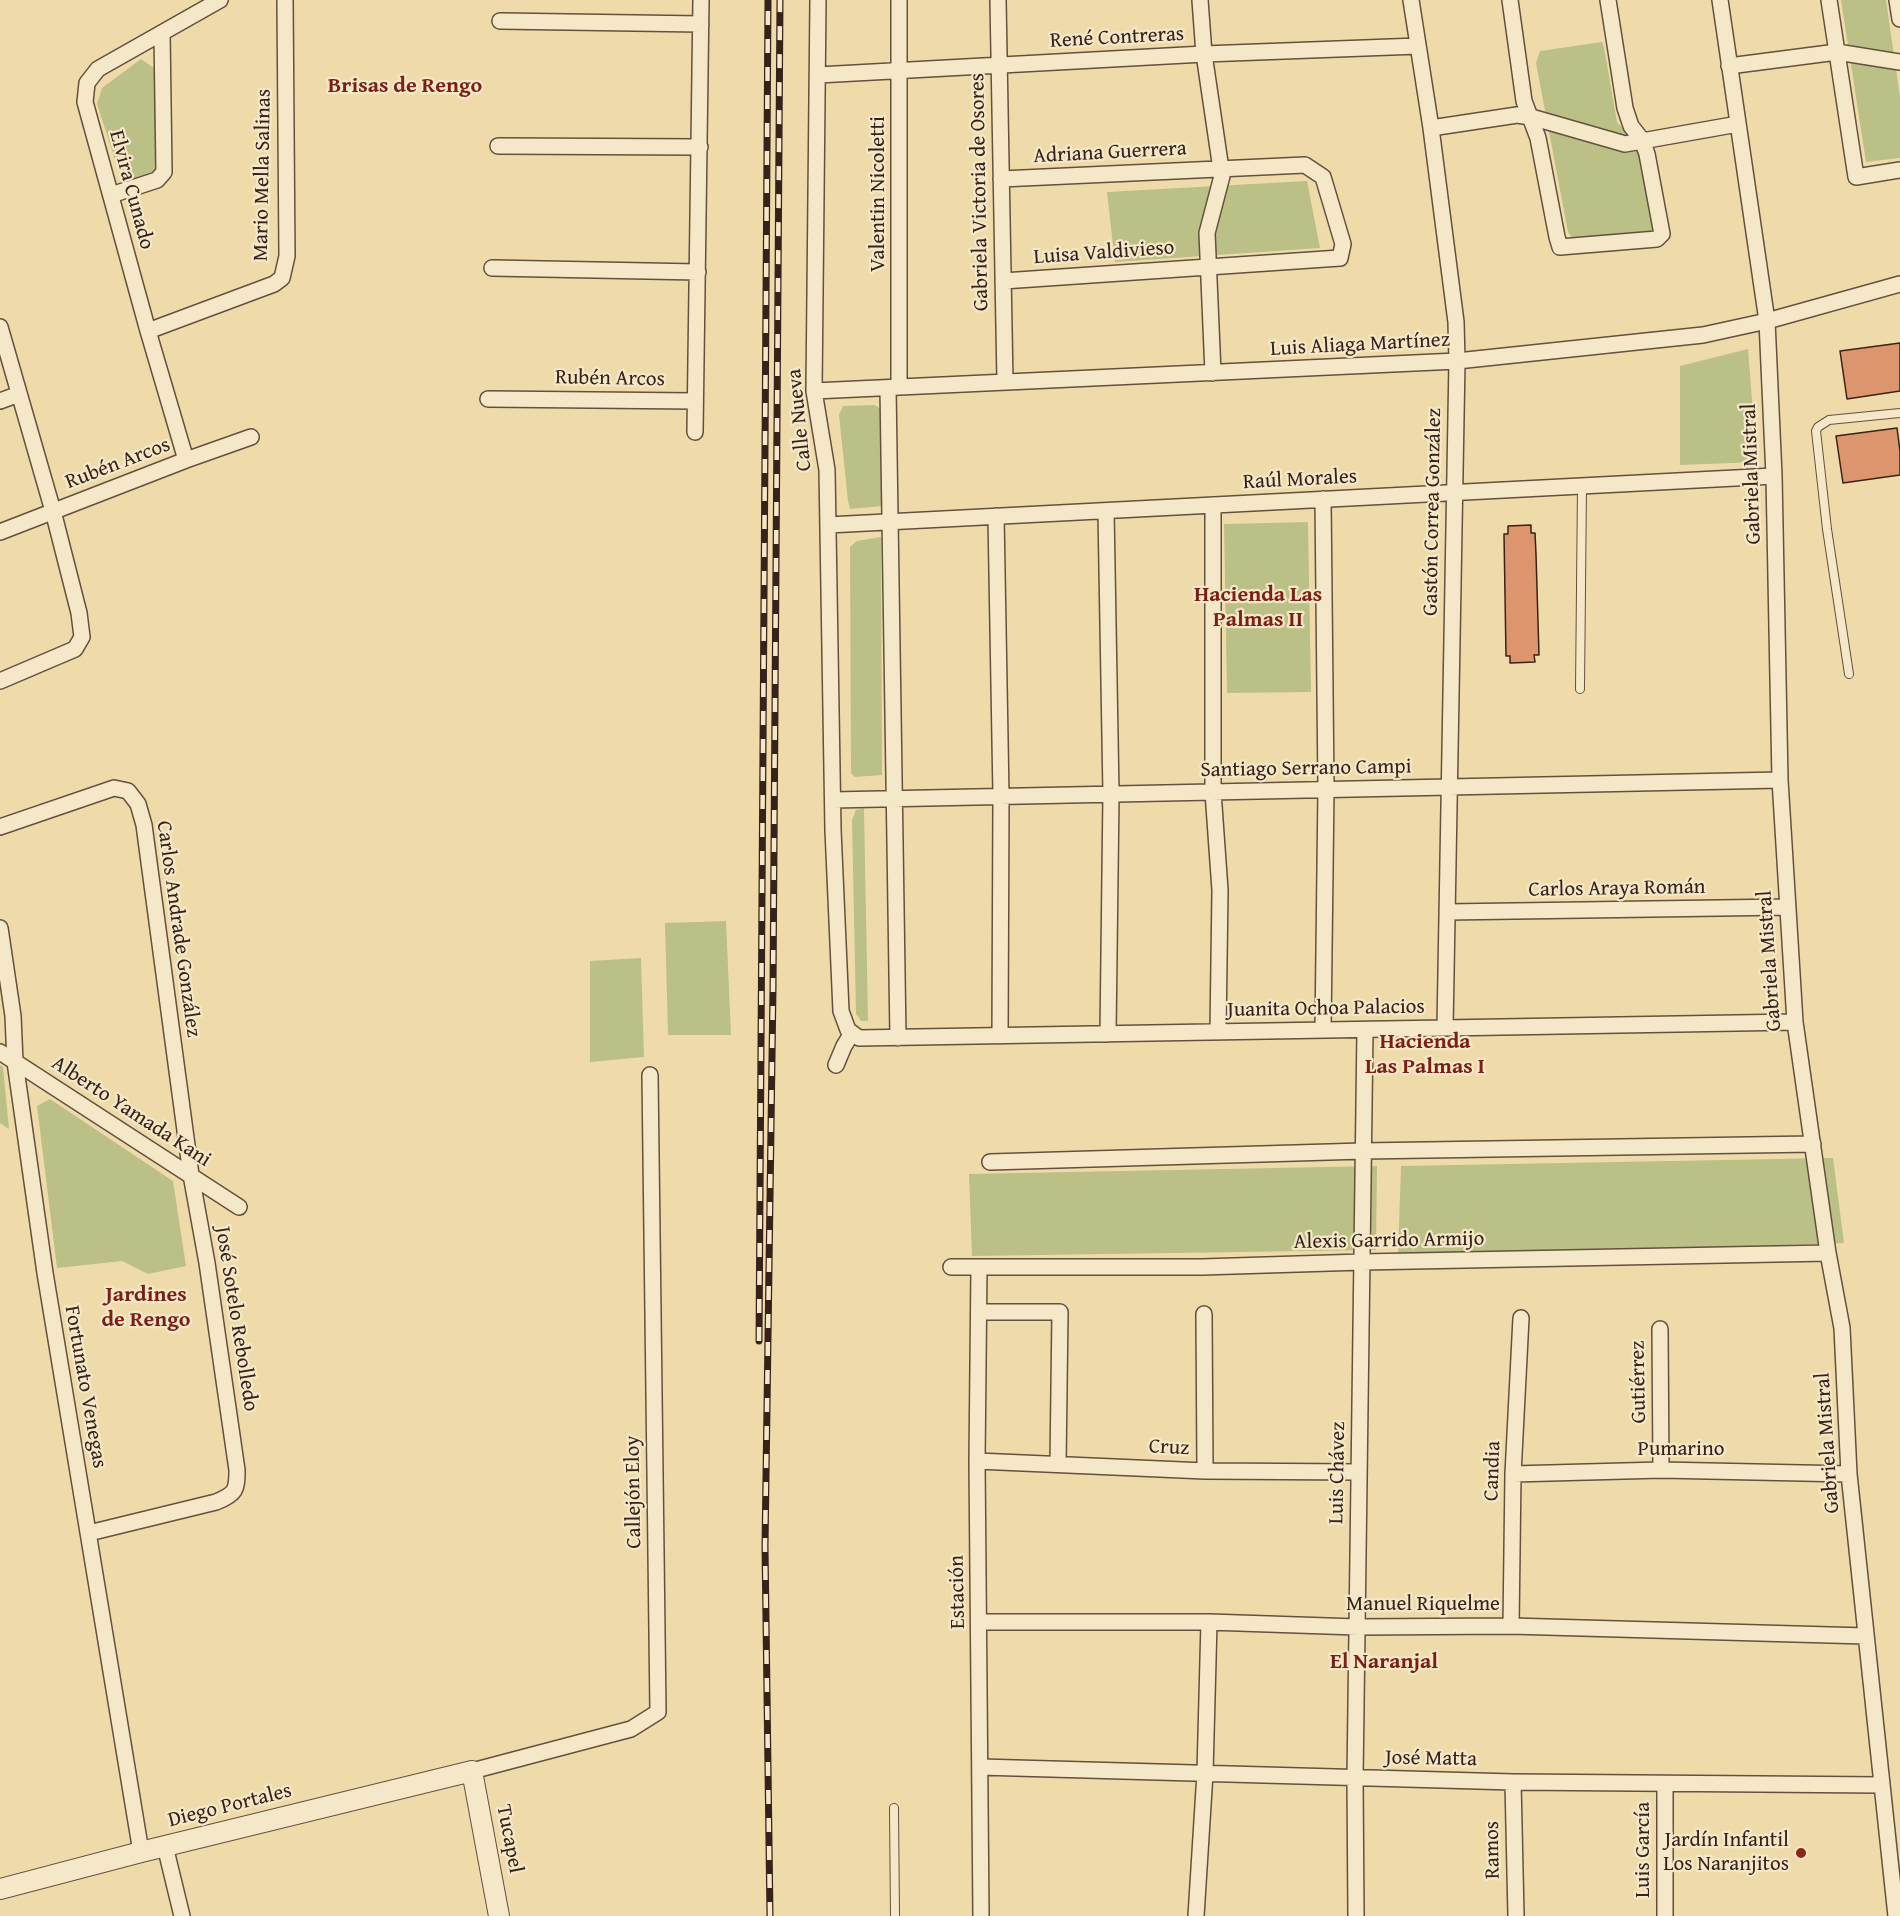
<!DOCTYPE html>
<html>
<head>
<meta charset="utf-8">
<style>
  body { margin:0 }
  canvas { display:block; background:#efdbaa }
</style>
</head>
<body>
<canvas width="1900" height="1916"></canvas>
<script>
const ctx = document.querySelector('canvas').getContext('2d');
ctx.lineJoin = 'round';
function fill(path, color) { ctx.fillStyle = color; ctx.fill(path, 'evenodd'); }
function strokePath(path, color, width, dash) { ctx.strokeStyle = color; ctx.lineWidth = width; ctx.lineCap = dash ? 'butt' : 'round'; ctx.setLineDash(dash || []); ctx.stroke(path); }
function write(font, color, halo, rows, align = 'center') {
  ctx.font = font + ' "Gentium Book Plus",serif'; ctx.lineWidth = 4.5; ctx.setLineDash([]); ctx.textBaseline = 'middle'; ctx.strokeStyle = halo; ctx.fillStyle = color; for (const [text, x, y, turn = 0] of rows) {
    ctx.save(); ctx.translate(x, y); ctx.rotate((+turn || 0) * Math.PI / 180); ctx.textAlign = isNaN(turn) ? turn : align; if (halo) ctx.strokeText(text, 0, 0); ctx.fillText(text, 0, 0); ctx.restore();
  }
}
fill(new Path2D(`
  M 1841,0 L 1886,0 L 1900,97 L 1900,158 L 1866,162 Z
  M 1602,42 L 1604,47 L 1617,122 L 1637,144 L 1643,162 L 1654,226 L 1648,237 L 1575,242 L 1568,232 L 1536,63 L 1540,51 Z
  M 141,59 L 154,68 L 157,171 L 145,177 L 124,182 L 120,175 L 97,104 L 102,88 Z
  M 1307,181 L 1320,248 L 1115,262 L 1107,192 Z
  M 1748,349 L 1757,462 L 1680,465 L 1680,366 Z
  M 875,405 L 881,409 L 883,506 L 850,509 L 848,501 L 839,415 L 843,406 Z
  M 1308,522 L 1311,692 L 1227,693 L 1224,524 Z
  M 881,537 L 882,775 L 855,777 L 851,773 L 850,547 L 857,541 Z
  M 864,808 L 868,1021 L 861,1021 L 856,1014 L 852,820 L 856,810 Z
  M 726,921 L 731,1035 L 668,1035 L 665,923 Z
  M 641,958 L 644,1057 L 590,1062 L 590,961 Z
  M 0,1065 L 3,1067 L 9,1129 L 0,1123 Z
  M 50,1099 L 173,1181 L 186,1266 L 148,1274 L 122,1261 L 57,1268 L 37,1106 Z
  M 1833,1158 L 1844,1243 L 1398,1257 L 1401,1166 Z
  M 1377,1166 L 1376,1250 L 972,1256 L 969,1174 Z`), '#bbc087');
const building = new Path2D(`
  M 1900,343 L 1900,391 L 1847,399 L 1840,351 Z
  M 1897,428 L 1900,451 L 1900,475 L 1843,483 L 1836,436 Z
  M 1531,525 L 1531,533 L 1535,533 L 1536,554 L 1539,655 L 1534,655 L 1535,662 L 1510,663 L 1510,656 L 1506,656 L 1504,534 L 1508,534 L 1508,526 Z`);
fill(building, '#dd956d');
strokePath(building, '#36221a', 1.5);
const service = new Path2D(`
  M 1849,674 L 1827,529 L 1816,431 L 1818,427 L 1829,420 L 1900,413
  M 1580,689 L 1582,486
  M 894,1808 L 895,1916`);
const minor = new Path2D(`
  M 818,0 L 814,391 L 827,470 L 833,830 L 841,1011 L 848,1030 L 859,1038 L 1795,1022
  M 899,0 L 899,387
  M 998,0 L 1005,382
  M 1200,0 L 1204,54 L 1222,176 L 1207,233 L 1213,373
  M 1411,0 L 1431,128 L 1456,322 L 1457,361 L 1445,1028
  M 1510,0 L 1524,101 L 1538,138 L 1557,237 L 1560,247 L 1657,239 L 1662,234 L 1647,154 L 1642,140 L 1631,126 L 1625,108 L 1608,0
  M 1720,0 L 1767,321 L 1774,476 L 1780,780 L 1795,1022 L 1828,1253 L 1842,1328 L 1849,1474 L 1896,1916
  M 1829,0 L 1856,177 L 1900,170
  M 1897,0 L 1900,19
  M 500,21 L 701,24
  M 1729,66 L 1837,52 L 1900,62
  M 818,75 L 1204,54 L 1418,46
  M 1431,128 L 1517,115 L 1531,117 L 1625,144 L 1738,124
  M 498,146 L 700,147
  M 1001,179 L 1305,165 L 1323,177 L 1343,244 L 1340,258 L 1003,281
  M 111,195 L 157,180 L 164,172 L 162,33
  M 492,268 L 698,272
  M 0,327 L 53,511 L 79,613 L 82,637 L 75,649 L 0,681
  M 148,331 L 274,284 L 282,278 L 287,256 L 285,0
  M 888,388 L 898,1038
  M 814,391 L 1457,361 L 1703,335 L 1767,321 L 1900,284
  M 488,399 L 695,401
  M 0,401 L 19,394
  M 695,432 L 701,0
  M 186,460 L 148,331 L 85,102 L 87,83 L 98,69 L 220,0
  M 1213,505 L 1213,792 L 1220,890 L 1218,1032
  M 1106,511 L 1111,794 L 1108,1034
  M 996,516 L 1001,796 L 1000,1036
  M 828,525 L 1774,476
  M 0,532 L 186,460 L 251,437
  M 833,800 L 1780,780
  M 0,827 L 114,788 L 128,791 L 138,804 L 144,825 L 191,1175 L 207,1263 L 237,1470 C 237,1490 236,1494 216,1502 L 89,1533
  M 1447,912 L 1787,907
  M 0,928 L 13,1016 L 15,1062 L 45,1273 L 141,1852
  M 1323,1030 L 1326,789 L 1323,499
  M 0,1052 L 239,1207
  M 836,1065 L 844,1046 L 852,1033
  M 990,1162 L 1363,1151 L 1813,1144
  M 951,1267 L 1202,1267 L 1362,1262 L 1828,1253
  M 979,1267 L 977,1461 L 981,1916
  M 979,1312 L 1060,1312 L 1058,1464
  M 1204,1314 L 1205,1471
  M 1660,1329 L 1661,1470
  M 977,1461 L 1205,1471 L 1359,1472
  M 1513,1474 L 1661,1470 L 1849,1474
  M 980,1622 L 1209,1622 L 1357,1627 L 1511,1626 L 1866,1636
  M 1511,1626 L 1513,1474 L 1521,1318
  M 980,1767 L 1513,1782 L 1881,1785
  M 472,1771 L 631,1729 L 658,1712 L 650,1075
  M 1513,1782 L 1516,1916
  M 165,1846 L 182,1916
  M 1196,1916 L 1205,1773 L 1209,1622
  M 1356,1916 L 1355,1779 L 1365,1030
  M 1665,1916 L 1665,1785`);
const tertiary = new Path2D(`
  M 0,1889 L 141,1852 L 472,1771 L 499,1916`);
strokePath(service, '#64503e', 10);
strokePath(minor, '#64503e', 18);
strokePath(tertiary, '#64503e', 22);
strokePath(service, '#f5e8c8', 8);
strokePath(minor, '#f5e8c8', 15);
strokePath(tertiary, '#f5e8c8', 20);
const rail = new Path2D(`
  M 759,1341 L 768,0
  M 770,1916 L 765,1546 L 773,988 L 780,0`);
strokePath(rail, '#36221a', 7);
strokePath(rail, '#f5e8c8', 4.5, [14]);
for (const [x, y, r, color] of [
  [1801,1853,6,"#8f2418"]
]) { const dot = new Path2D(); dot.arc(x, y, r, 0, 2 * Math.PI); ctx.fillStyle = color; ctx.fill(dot); strokePath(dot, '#f5e8c8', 2); }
write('21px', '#36221a', '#f5e8c8', [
  ["René Contreras",1117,38,-3],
  ["Adriana Guerrera",1110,153,-3],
  ["Mario Mella Salinas",263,175,-89],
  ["Elvira Cunado",131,190,75],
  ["Gabriela Victoria de Osores",980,192,-91],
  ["Valentin Nicoletti",879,194,-90],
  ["Luisa Valdivieso",1104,253,-4],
  ["Luis Aliaga Martínez",1360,345,-3],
  ["Rubén Arcos",610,379,1],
  ["Calle Nueva",800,420,-96],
  ["Rubén Arcos",118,464,-21],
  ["Gabriela Mistral",1752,474,-92],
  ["Raúl Morales",1300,480,-3],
  ["Gastón Correa González",1433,512,-89],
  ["Santiago Serrano Campi",1306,769,-1],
  ["Carlos Araya Román",1617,889,-1],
  ["Carlos Andrade González",178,929,82],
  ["Gabriela Mistral",1770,961,-94],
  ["Juanita Ochoa Palacios",1326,1009,-1],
  ["Alberto Yamada Kani",131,1112,33],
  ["Alexis Garrido Armijo",1389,1241,-1],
  ["José Sotelo Rebolledo",236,1319,81],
  ["Gutiérrez",1639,1382,-91],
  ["Fortunato Venegas",85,1387,80],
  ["Gabriela Mistral",1828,1443,-94],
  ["Cruz",1169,1448,3],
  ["Pumarino",1681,1450],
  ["Candia",1493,1471,-88],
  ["Luis Chávez",1338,1473,-89],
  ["Callejón Eloy",634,1492,-91],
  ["Estación",958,1592,-91],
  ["Manuel Riquelme",1423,1605],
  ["José Matta",1431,1759,1],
  ["Diego Portales",230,1806,-14],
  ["Tucapel",509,1839,79],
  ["Ramos",1493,1850,-91],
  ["Luis García",1644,1850,-90]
]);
write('21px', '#36221a', '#f5e8c8', [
  ["Jardín Infantil",1789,1841],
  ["Los Naranjitos",1789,1865]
], 'right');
write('bold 22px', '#7a1f14', '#f5e8c8', [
  ["Brisas de Rengo",405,86],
  ["Hacienda Las",1258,595],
  ["Palmas II",1258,620],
  ["Hacienda",1425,1042],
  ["Las Palmas I",1425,1067],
  ["Jardines",146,1295],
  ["de Rengo",146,1320],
  ["El Naranjal",1384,1662]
]);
</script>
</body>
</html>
